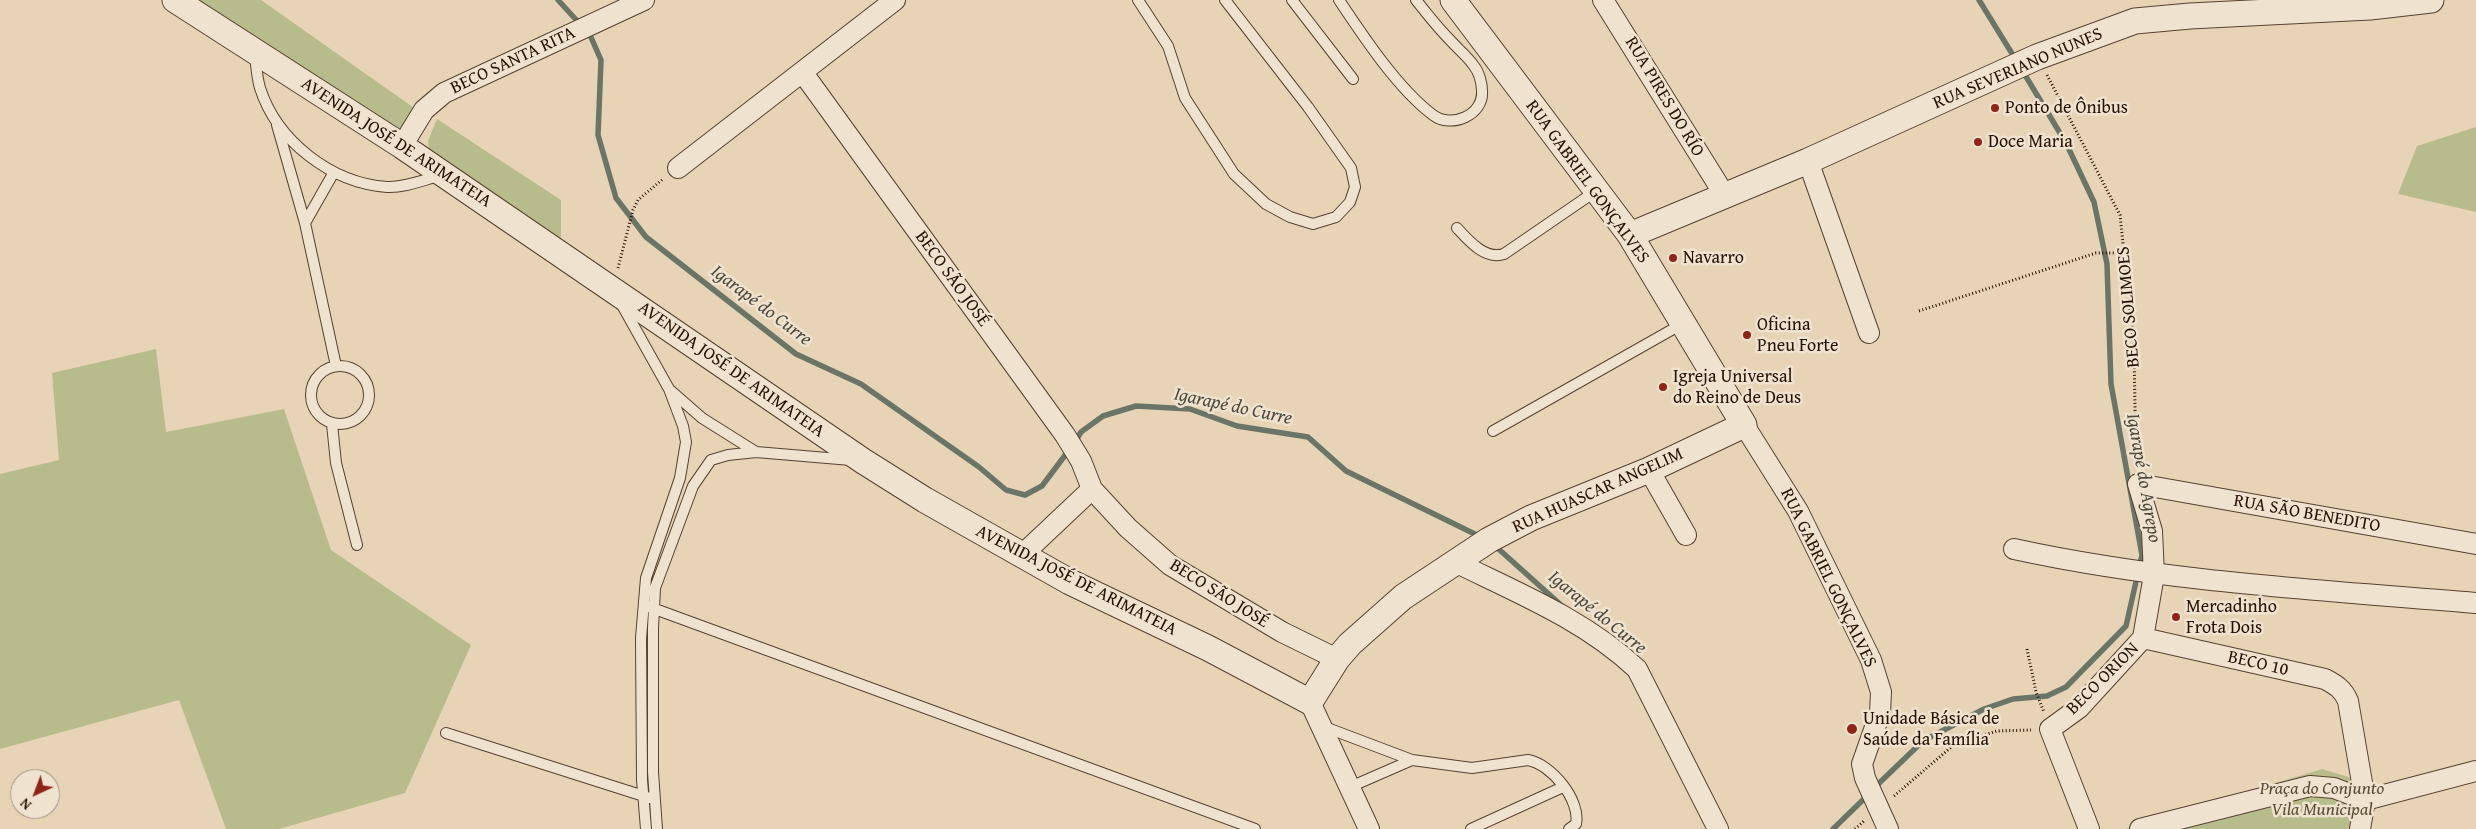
<!DOCTYPE html>
<html>
<head>
<meta charset="utf-8">
<style>
  body { margin:0 }
  #map { position:relative; width:2476px; height:829px; overflow:hidden; background:#e7d4b6; font-family:"Gentium Book Plus",serif }
  canvas { display:block }
  .north { position:absolute; left:10px; top:769px; width:50px; height:50px; box-sizing:border-box; background:#efe3d0; border:1px solid #9f8f7e; border-radius:50%; rotate:223deg; font-size:14px; font-weight:700; line-height:20px; text-align:center; color:#271102 }
  .north::after { content:''; display:block; margin:auto; width:18px; height:22px; background:#8f2418; clip-path:polygon(50% 0,100% 100%,50% 72%,0 100%) }
</style>
</head>
<body>
<div id="map">
<canvas width="2476" height="829"></canvas>
<div class="north">N</div>
</div>
<script>
const ctx = document.querySelector('canvas').getContext('2d');
ctx.lineJoin = 'round';
function fill(path, color) { ctx.fillStyle = color; ctx.fill(path, 'evenodd'); }
function strokePath(path, color, width, dash) { ctx.strokeStyle = color; ctx.lineWidth = width; ctx.lineCap = dash ? 'butt' : 'round'; ctx.setLineDash(dash || []); ctx.stroke(path); }
function write(font, color, halo, rows, align = 'center') {
  ctx.font = font + ' "Gentium Book Plus",serif'; ctx.lineWidth = 5; ctx.setLineDash([]); ctx.textBaseline = 'middle'; ctx.strokeStyle = halo; ctx.fillStyle = color; for (const [text, x, y, turn = 0] of rows) {
    ctx.save(); ctx.translate(x, y); ctx.rotate((+turn || 0) * Math.PI / 180); ctx.textAlign = isNaN(turn) ? turn : align; if (halo) ctx.strokeText(text, 0, 0); ctx.fillText(text, 0, 0); ctx.restore();
  }
}
fill(new Path2D(`
  M 186,0 L 261,0 L 417,110 L 399,138 Z
  M 437,119 L 561,200 L 561,241 L 429,152 L 428,141 Z
  M 2476,127 L 2476,212 L 2398,194 L 2417,146 Z
  M 156,349 L 166,432 L 284,409 L 331,550 L 471,645 L 405,793 L 279,829 L 226,829 L 179,700 L 0,749 L 0,474 L 59,460 L 52,373 Z
  M 2322,769 L 2368,783 L 2354,829 L 2125,829 Z`), '#b8bc8c');
strokePath(new Path2D(`
  M 558,0 L 590,35 L 601,60 L 598,135 L 616,198 L 646,237 L 796,354 L 861,384 L 979,467 L 1006,490 L 1025,495 L 1042,486 L 1069,450
  M 1979,0 L 2016,60
  M 1075,442 L 1081,432 L 1103,416 L 1136,406 L 1190,409 L 1237,426 L 1308,437 L 1346,471 L 1481,537
  M 1493,544 L 1561,605
  M 1874,788 L 1923,741 L 1984,709 L 2013,699 L 2047,696 L 2066,687 L 2126,626 L 2142,555 L 2111,384 L 2107,264 L 2094,202 L 2066,143 L 2022,70
  M 1833,829 L 1868,795`), '#6a7568', 5.5);
const service = new Path2D(`
  M 1138,0 L 1168,46 L 1185,98 L 1234,174 L 1266,204 L 1290,217 L 1313,224 L 1336,217 L 1350,202 L 1355,187 L 1351,168 L 1308,107 L 1225,0
  M 1292,0 L 1353,79
  M 1339,0 C 1363,36 1398,89 1433,115 C 1451,129 1484,115 1482,91 C 1482,83 1479,72 1474,66 C 1468,57 1458,49 1451,41 C 1438,28 1427,14 1416,0
  M 255,54 C 256,65 257,78 260,88 C 277,141 331,183 387,187 C 404,188 423,180 439,176
  M 277,125 L 305,223
  M 334,172 L 305,223 L 336,366
  M 1457,228 C 1469,241 1485,260 1504,254 L 1596,191
  M 622,305 L 669,389 L 683,426 L 686,442 L 680,478 L 646,578 L 641,638 L 642,780 L 646,829
  M311 395a29 29 0 1 1 58 0a29 29 0 1 1-58 0Z
  M 670,390 L 702,418 L 756,452
  M 332,424 L 336,463 L 357,545
  M 1493,431 L 1682,324
  M 644,605 L 1255,829
  M 1322,726 L 1412,760
  M 446,733 L 650,798
  M 1350,787 L 1412,760 L 1472,768 L 1528,760 C 1551,764 1581,800 1576,824 L 1569,829
  M 657,829 L 653,772 L 653,628 L 655,588 L 693,486 L 711,460 L 728,455 L 756,452 L 851,460
  M 1471,829 L 1563,787`);
const minor = new Path2D(`
  M 1603,0 L 1724,194
  M 803,73 L 1065,435 L 1081,461 L 1092,489 L 1128,528 L 1170,565 L 1282,632 L 1337,659
  M 402,146 L 424,110 L 444,93 L 644,0
  M 1808,161 L 1869,333
  M 678,168 L 895,0
  M 1744,425 L 1798,511 L 1871,660 L 1881,692 L 1880,713 L 1862,764 L 1865,778 L 1888,829
  M 1649,470 L 1686,535
  M 2014,549 C 2165,582 2321,590 2476,603
  M 1022,555 L 1092,489
  M 1455,562 C 1518,593 1585,620 1637,669 L 1718,829
  M 2143,638 L 2325,679 C 2336,685 2343,689 2348,701 L 2365,800 L 2360,829
  M 1310,702 L 1369,829
  M 2089,829 L 2050,729 L 2079,708 L 2143,638 L 2154,575 L 2152,531 L 2138,484 L 2476,544
  M 2140,829 L 2310,786 L 2334,788 L 2365,800 L 2476,771`);
const tertiary = new Path2D(`
  M 175,0 L 402,146 L 863,461 L 925,500 L 1070,582 L 1208,648 L 1310,702 L 1337,659 L 1350,644 L 1403,597 L 1489,540 L 1531,518 L 1649,470 L 1744,425 L 1630,235 L 1453,0
  M 1630,235 L 1808,161 L 2037,57 L 2135,21 L 2190,16 L 2370,7 L 2431,0`);
strokePath(service, '#57422f', 12);
strokePath(minor, '#57422f', 22);
strokePath(tertiary, '#57422f', 27);
strokePath(new Path2D(`
  M 2047,75 L 2120,215 L 2134,347 L 2136,468
  M 618,268 L 633,210 L 638,200 L 663,179
  M 1919,311 L 2096,253 L 2124,253
  M 2027,649 L 2036,692 L 2044,712
  M 1894,796 L 1956,743 L 1997,731 L 2031,730
  M 1855,829 L 1864,821`), '#271102', 3, [1, 2.5]);
strokePath(service, '#efe3d0', 10);
strokePath(minor, '#efe3d0', 20);
strokePath(tertiary, '#efe3d0', 25);
for (const [x, y, r, color] of [
  [1995,108,5,"#8f2418"],
  [1978,142,5,"#8f2418"],
  [1673,258,5,"#8f2418"],
  [1747,335,5,"#8f2418"],
  [1663,387,5,"#8f2418"],
  [2176,617,5,"#8f2418"],
  [1852,729,6,"#8f2418"]
]) { const dot = new Path2D(); dot.arc(x, y, r, 0, 2 * Math.PI); ctx.fillStyle = color; ctx.fill(dot); strokePath(dot, '#efe3d0', 2); }
write('18px', '#271102', '#efe3d0', [
  ["BECO SANTA RITA",513,61,-25],
  ["RUA SEVERIANO NUNES",2018,69,-23],
  ["RUA PIRES DO RÍO",1664,97,59],
  ["AVENIDA JOSÉ DE ARIMATEIA",396,143,33],
  ["RUA GABRIEL GONÇALVES",1587,182,54],
  ["BECO SÃO JOSÉ",952,279,54],
  ["BECO SOLIMOES",2129,307,-95],
  ["AVENIDA JOSÉ DE ARIMATEIA",731,370,35],
  ["RUA HUASCAR ANGELIM",1598,491,-24],
  ["RUA SÃO BENEDITO",2307,514,10],
  ["RUA GABRIEL GONÇALVES",1828,578,64],
  ["AVENIDA JOSÉ DE ARIMATEIA",1076,581,27],
  ["BECO SÃO JOSÉ",1219,594,32],
  ["BECO 10",2258,664,13],
  ["BECO ORION",2103,679,-45]
]);
write('18px', '#271102', '#efe3d0', [
  ["Ponto de Ônibus",2005,108],
  ["Doce Maria",1988,142],
  ["Navarro",1683,258],
  ["Oficina",1757,325],
  ["Pneu Forte",1757,346],
  ["Igreja Universal",1673,377],
  ["do Reino de Deus",1673,398],
  ["Mercadinho",2186,607],
  ["Frota Dois",2186,628],
  ["Unidade Básica de",1863,719],
  ["Saúde da Família",1863,740]
], 'left');
write('italic 18px', '#5a4d32', '#efe3d0', [
  ["Praça do Conjunto",2322,789],
  ["Vila Municipal",2322,810]
]);
write('italic 19px', '#4e4b3e', '#efe3d0', [
  ["Igarapé do Curre",761,306,37],
  ["Igarapé do Curre",1233,407,12],
  ["Igarapé do Agrepo",2143,478,80],
  ["Igarapé do Curre",1597,613,39]
]);
</script>
</body>
</html>
